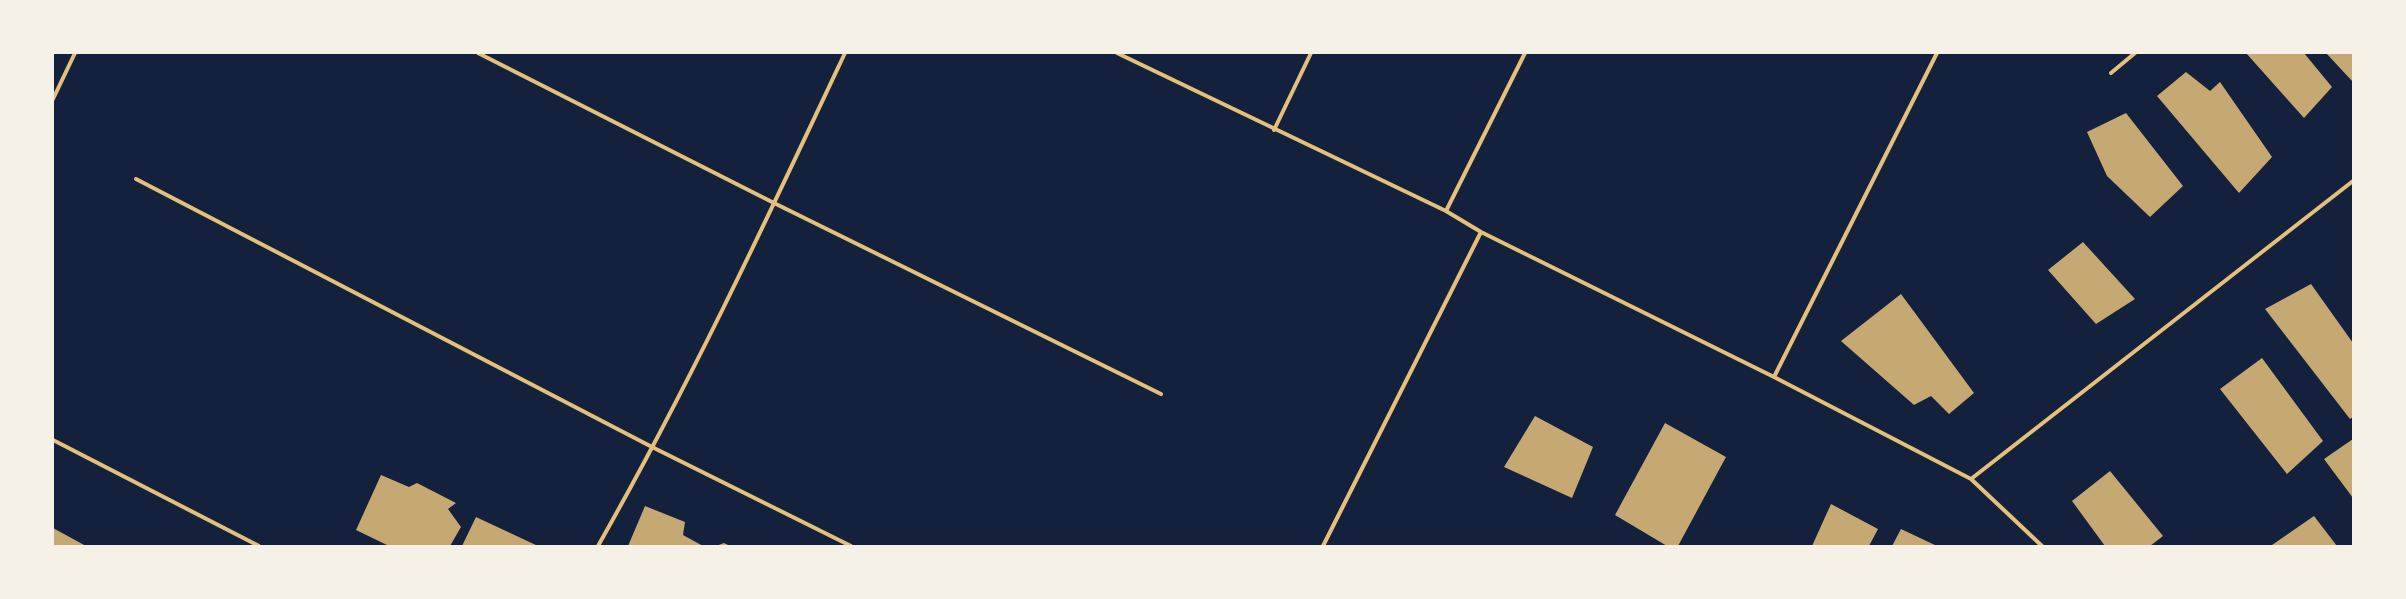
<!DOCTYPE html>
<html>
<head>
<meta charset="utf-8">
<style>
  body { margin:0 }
  #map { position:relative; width:2406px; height:599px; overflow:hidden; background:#14213d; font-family:"Open Sans",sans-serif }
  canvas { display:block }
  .frame { position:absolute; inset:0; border:54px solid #f6f1e7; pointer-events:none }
</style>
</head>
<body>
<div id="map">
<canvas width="2406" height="599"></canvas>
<div class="frame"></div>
</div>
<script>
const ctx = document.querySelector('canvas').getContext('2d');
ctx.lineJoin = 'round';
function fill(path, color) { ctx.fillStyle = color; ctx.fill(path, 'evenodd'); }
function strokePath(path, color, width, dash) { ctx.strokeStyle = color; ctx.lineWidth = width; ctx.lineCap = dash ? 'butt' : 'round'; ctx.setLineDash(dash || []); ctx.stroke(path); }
fill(new Path2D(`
  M 2246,53 L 2304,53 L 2332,87 L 2304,118 Z
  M 2326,53 L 2353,53 L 2353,82 Z
  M 2186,72 L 2210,91 L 2220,82 L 2272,157 L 2239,193 L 2157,96 Z
  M 2126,113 L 2183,186 L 2150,217 L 2107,176 L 2087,132 Z
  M 2083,242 L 2135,299 L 2096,324 L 2048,270 Z
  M 2311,284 L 2353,343 L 2353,417 L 2350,419 L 2265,309 Z
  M 1901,294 L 1974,393 L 1949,414 L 1931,396 L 1914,405 L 1841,341 Z
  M 2262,358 L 2323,441 L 2287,474 L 2220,389 Z
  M 1535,416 L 1593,447 L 1572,498 L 1504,467 Z
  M 1665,423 L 1726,457 L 1678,546 L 1667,546 L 1615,515 Z
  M 2353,439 L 2353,498 L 2324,459 Z
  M 2110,471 L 2163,536 L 2150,546 L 2105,546 L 2072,501 Z
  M 381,475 L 409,487 L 417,483 L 456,503 L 448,509 L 461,527 L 450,546 L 389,546 L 356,530 Z
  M 1831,504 L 1878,529 L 1869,546 L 1812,546 Z
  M 645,506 L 685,522 L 683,535 L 703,546 L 628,546 Z
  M 2314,516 L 2337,546 L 2272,545 Z
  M 476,517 L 538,546 L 462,546 Z
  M 53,528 L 86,546 L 53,546 Z
  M 1901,529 L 1937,546 L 1892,546 Z
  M 724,543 L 730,546 L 716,546 Z`), '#c6a872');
strokePath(new Path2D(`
  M 478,53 L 774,203 L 1161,394
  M 1117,53 L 1446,211 L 1481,232 L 1774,377 L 1971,479 L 2042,546
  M 2111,73 L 2135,53
  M 53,99 L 75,53
  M 1274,130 L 1311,53
  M 136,179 L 654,448 L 851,546
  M 1446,211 L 1525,53
  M 1774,377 L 1937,53
  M 53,440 L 259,546
  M 1971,479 L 2353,181
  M 598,546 C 689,386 767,219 845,53
  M 1323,546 L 1481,232`), '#e5c07b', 4);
</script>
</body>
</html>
